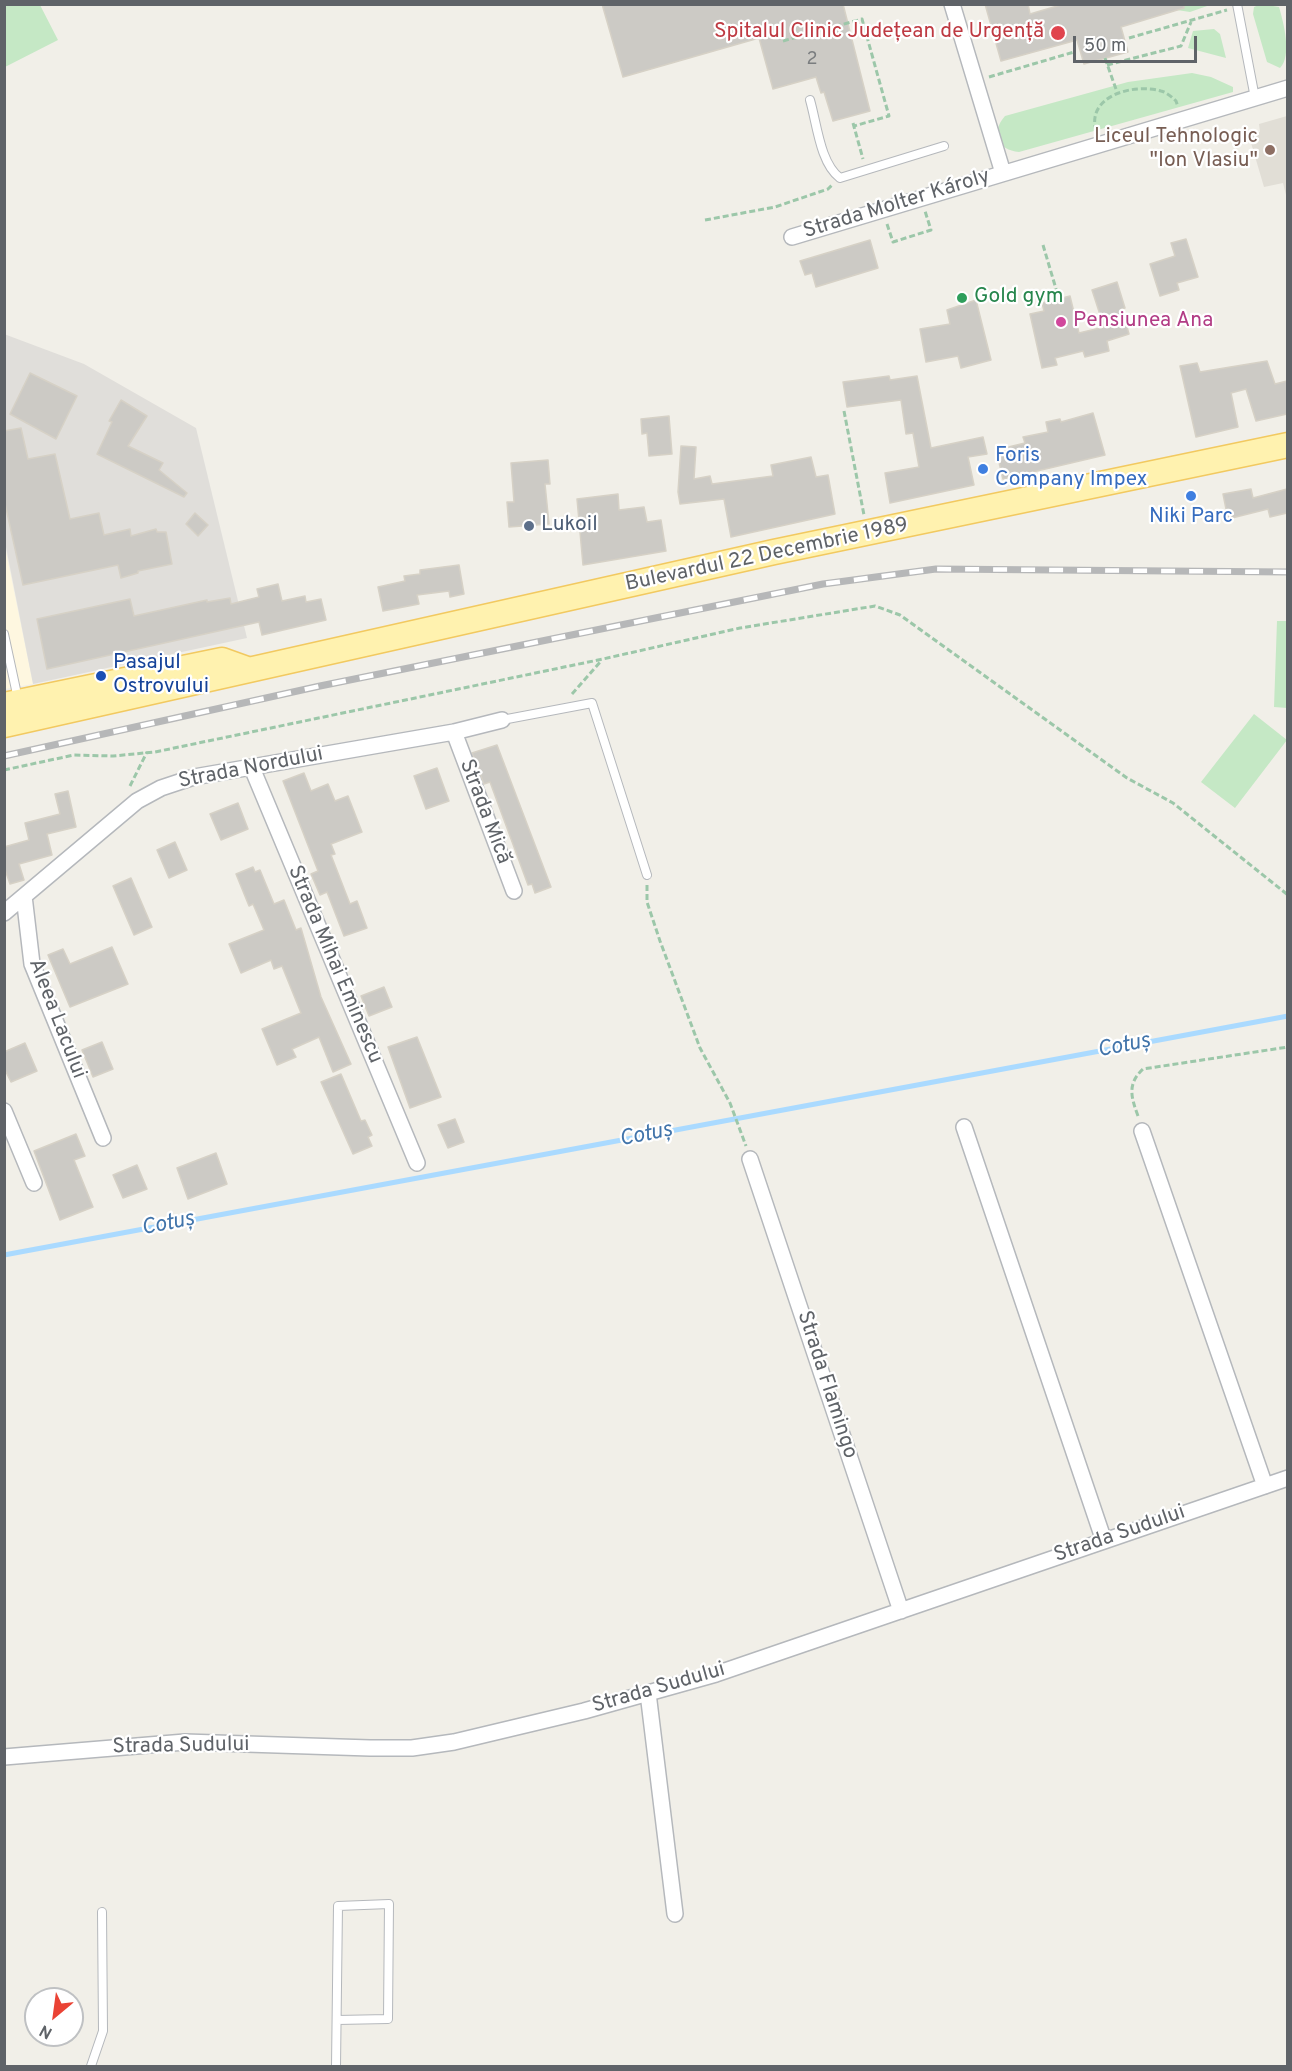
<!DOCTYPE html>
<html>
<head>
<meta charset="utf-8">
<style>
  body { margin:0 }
  #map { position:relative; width:1292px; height:2071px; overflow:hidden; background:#f1efe8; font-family:Overpass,sans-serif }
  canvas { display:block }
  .frame { position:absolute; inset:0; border:6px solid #5f6368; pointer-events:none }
  .north { position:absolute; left:24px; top:1987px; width:60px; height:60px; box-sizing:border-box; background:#fff; border:2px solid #bfc1c3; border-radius:50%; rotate:209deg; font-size:16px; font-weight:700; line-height:24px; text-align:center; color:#5f6368 }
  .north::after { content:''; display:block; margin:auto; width:21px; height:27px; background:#ea4335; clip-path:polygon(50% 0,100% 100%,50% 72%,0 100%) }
  .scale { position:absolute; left:1073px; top:36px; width:124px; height:27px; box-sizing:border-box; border:3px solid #5f6368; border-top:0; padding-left:8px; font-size:18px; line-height:21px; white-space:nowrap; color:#5f6368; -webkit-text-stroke:4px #fff; paint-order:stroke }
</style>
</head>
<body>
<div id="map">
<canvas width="1292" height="2071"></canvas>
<div class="frame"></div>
<div class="north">N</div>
<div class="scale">50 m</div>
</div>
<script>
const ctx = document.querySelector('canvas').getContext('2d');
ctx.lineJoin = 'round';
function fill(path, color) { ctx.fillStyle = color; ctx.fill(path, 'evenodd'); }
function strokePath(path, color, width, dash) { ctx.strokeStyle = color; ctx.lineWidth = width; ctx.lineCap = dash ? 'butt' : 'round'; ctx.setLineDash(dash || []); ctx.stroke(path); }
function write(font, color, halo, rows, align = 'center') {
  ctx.font = font + ' Overpass,sans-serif'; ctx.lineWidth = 4.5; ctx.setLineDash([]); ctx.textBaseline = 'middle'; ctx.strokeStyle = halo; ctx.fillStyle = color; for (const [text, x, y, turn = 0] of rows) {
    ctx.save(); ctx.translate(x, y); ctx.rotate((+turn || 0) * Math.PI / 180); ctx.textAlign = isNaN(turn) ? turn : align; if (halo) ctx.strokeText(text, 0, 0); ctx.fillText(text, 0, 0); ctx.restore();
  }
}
fill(new Path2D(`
  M 4,542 L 33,684 L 5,689 L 4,689 Z`), '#fef7e0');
fill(new Path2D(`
  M 4,334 L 84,364 L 196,428 L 247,638 L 33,684 L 5,542 Z`), '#e0deda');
fill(new Path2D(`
  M 1287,116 L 1288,116 L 1287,199 L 1283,183 L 1264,187 L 1249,136 L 1260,132 L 1259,124 Z`), '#e1ded6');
fill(new Path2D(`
  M 5,4 L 40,5 L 58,40 L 5,67 Z
  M 1261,4 L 1279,7 C 1284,24 1292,56 1280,68 L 1267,62 L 1253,14 L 1254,7 Z
  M 1176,5 L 1210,5 L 1190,12 L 1177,10 Z
  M 1214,29 L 1220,34 L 1226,58 L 1188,48 L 1193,31 Z
  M 1192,73 L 1211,77 L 1233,87 L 1233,92 L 1019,152 C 998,150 990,133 1005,116 L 1128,82 Z
  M 1277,621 L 1287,621 L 1287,708 L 1274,707 Z
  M 1254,714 L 1287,740 L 1235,808 L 1201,782 Z`), '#c5e8c5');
strokePath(new Path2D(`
  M 4,1255 L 1288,1016`), '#aadaff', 5);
const building = new Path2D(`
  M 602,4 L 843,4 L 870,111 L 833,121 L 824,92 L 821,93 L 816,77 L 773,89 L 759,38 L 623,77 Z
  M 985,4 L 1028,4 L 1030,14 L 1064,4 L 1184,4 L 1184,8 L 1121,27 L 1128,52 L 1084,64 L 1077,40 L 1001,61 Z
  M 1186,239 L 1198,277 L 1177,283 L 1179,290 L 1160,296 L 1150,264 L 1175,256 L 1171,243 Z
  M 870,240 L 878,268 L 816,287 L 812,273 L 805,275 L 800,261 Z
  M 1117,282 L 1125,308 L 1122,309 L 1129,334 L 1107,341 L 1109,351 L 1085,357 L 1083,351 L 1055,358 L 1057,365 L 1042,368 L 1030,314 L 1044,311 L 1042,303 L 1070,296 L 1079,333 L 1104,327 L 1092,290 Z
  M 976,300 L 991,360 L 961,368 L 958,356 L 926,362 L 920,329 L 950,324 L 947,310 Z
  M 1267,361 L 1275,384 L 1287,381 L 1287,414 L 1256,421 L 1246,389 L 1231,393 L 1238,427 L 1196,437 L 1180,366 L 1197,363 L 1200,372 Z
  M 30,373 L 77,396 L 56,439 L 10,414 Z
  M 889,376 L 890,380 L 917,376 L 931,448 L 983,437 L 987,454 L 968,457 L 974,485 L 890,503 L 885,473 L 919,467 L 913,433 L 906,434 L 901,400 L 847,407 L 843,382 Z
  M 121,400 L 147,416 L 128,446 L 163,463 L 159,470 L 187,493 L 184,497 L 97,454 L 112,422 L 109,421 Z
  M 1093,413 L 1105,455 L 1003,479 L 996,450 L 1025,443 L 1023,437 L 1048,432 L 1046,422 L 1060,419 L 1061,422 Z
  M 669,416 L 672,454 L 649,456 L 647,433 L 642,434 L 641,419 Z
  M 21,428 L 28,459 L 55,454 L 70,519 L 99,513 L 104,535 L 130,529 L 131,536 L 156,529 L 157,532 L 166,532 L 172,564 L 138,571 L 138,573 L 121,578 L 118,565 L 23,585 L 4,499 L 4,431 Z
  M 681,446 L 696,447 L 694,479 L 710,476 L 712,484 L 773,476 L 771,465 L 811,457 L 816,477 L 828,475 L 835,514 L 731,537 L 724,499 L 680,504 L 678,492 Z
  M 548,460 L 550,484 L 545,484 L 549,524 L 509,527 L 507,502 L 514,502 L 511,463 Z
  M 1251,489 L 1253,498 L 1287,489 L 1287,513 L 1270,517 L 1268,509 L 1228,519 L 1223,494 Z
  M 618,494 L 619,510 L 644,507 L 647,522 L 661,520 L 666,551 L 583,565 L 577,499 Z
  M 195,513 L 208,525 L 198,536 L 186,524 Z
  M 459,565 L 464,594 L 450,597 L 449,591 L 417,595 L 419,604 L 383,611 L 378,587 L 405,581 L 404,576 L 420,574 L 420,570 Z
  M 278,584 L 282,601 L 305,596 L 306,602 L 321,599 L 326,620 L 262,635 L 259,622 L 47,669 L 37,619 L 130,599 L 134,616 L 207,600 L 207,602 L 230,598 L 231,604 L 259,597 L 257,589 Z
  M 497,745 L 551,887 L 535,893 L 532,884 L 528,885 L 490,782 L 484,784 L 472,753 Z
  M 437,768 L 449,801 L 426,809 L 414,776 Z
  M 304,773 L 311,791 L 328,784 L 335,801 L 348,796 L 362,832 L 331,844 L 335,854 L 331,855 L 350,904 L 357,901 L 367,928 L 344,936 L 327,892 L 320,895 L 311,874 L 318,871 L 283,781 Z
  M 68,791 L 76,827 L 47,834 L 52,855 L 19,864 L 24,880 L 10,884 L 4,867 L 4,847 L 29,840 L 25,823 L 60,814 L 55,794 Z
  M 238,803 L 248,829 L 221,840 L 210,814 Z
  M 175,842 L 187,870 L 169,878 L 157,850 Z
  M 253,867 L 255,872 L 260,870 L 274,904 L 284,900 L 296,930 L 301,928 L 321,997 L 351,1064 L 333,1072 L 319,1037 L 292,1049 L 296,1057 L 277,1065 L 262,1029 L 301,1013 L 282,966 L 274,969 L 271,960 L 241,973 L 229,944 L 264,930 L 253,904 L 249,906 L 236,874 Z
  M 131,878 L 152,927 L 134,935 L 113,886 Z
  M 112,947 L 128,984 L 70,1007 L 48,955 L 63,949 L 70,964 Z
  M 384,987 L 392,1007 L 369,1016 L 361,996 Z
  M 417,1037 L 441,1097 L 410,1108 L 388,1047 Z
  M 102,1042 L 113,1069 L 93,1077 L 82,1050 Z
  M 25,1043 L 37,1071 L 11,1082 L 4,1068 L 4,1052 Z
  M 341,1074 L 361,1121 L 365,1120 L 372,1135 L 368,1137 L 372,1146 L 353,1154 L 321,1082 Z
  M 455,1119 L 464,1142 L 448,1148 L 438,1125 Z
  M 76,1134 L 85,1156 L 74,1160 L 93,1207 L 60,1220 L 34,1151 Z
  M 216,1153 L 227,1184 L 188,1199 L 177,1168 Z
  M 137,1165 L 147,1189 L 123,1198 L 113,1175 Z`);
fill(building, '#cccac5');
strokePath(building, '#d6d1c6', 1.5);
const service = new Path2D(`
  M 1237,4 L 1255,98
  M 810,100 C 817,124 820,163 840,178 L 944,146
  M 4,634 L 18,699
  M 502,720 L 592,703 L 647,875
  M 91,2066 L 103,2031 L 102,1912
  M 336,2066 L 338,1906 L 389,1904 L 388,2019 L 337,2020`);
const minor = new Path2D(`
  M 952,4 L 1003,173
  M 792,237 L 1288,88
  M 454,732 L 514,891
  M 252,768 L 417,1163
  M 24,896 L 32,964 L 103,1138
  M 4,913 L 137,801 L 161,788 L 194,777 L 454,732 L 502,720
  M 4,1111 L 34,1183
  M 964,1127 L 1104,1541
  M 1142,1131 L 1265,1486
  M 750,1159 L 901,1611
  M 648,1693 L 675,1914
  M 4,1757 L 185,1742 L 370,1748 L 412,1748 L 454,1742 L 584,1711 L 716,1674 L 1288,1478`);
const primary = new Path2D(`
  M 4,705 L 222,660 L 247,669
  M 4,725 L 774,552 L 1288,445`);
strokePath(service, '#b5b8bc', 10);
strokePath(minor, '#b5b8bc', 18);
strokePath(primary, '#f2c960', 27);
strokePath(new Path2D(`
  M 1129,38 L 1227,10
  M 783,41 L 862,19 L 889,116 L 854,126
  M 1105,58 L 1117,92
  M 1107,65 L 1181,46 L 1191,22
  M 989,77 L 1074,52
  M 853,123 L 863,159
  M 1096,131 C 1086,96 1133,83 1161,91 C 1166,92 1172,97 1176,101 L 1178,107
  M 705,220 L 775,207 L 828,189 L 833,184
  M 887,224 L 893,242 L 931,230 L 925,211
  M 1043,245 L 1059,299
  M 844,411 L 864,515
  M 572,694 L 601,661
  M 4,770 L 74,755 L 113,756 L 155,752 L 603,659 L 740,628 L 875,606 L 900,615 L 1127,778 L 1173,803 L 1288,895
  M 130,786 L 147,752
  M 647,885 L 647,902 L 660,941 L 700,1048 L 730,1103 L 746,1146
  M 1138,1116 C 1131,1097 1127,1084 1143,1069 L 1288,1047`), '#9cc7a9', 3, [6, 3]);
strokePath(service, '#fff', 8);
strokePath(minor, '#fff', 15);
strokePath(primary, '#fff2af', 24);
const rail = new Path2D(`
  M 4,756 L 320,686 L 823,584 L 936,569 L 1288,572`);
strokePath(rail, '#b6b7b8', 7);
strokePath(rail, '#fff', 4.5, [14]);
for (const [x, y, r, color] of [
  [1058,33,8,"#e0444e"],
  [1270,150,6,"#8d6e63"],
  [962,298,6,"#2e9e5b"],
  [1061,322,6,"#d1479c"],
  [983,469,6,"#3f7fe0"],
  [1191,496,6,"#3f7fe0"],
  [529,526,6,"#5c6f8a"],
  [101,676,6,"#1a4fb4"]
]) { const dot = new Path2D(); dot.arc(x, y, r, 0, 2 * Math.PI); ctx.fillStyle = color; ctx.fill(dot); strokePath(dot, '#fff', 2); }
write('18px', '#7a7d7f', null, [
  ["2",812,60]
]);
write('21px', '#be3a42', '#fff', [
  ["Spitalul Clinic Județean de Urgență",1044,33]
], 'right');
write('21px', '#785e54', '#fff', [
  ["Liceul Tehnologic",1258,138],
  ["\"Ion Vlasiu\"",1258,162]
], 'right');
write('21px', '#5f6368', '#fff', [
  ["Strada Molter Károly",897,205,-17],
  ["Bulevardul 22 Decembrie 1989",767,556,-12],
  ["Strada Nordului",251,769,-11],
  ["Strada Mică",484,812,69],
  ["Strada Mihai Eminescu",334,965,67],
  ["Aleea Lacului",56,1019,69],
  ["Strada Flamingo",826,1385,72],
  ["Strada Sudului",1120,1535,-19],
  ["Strada Sudului",659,1689,-16],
  ["Strada Sudului",181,1747,-1]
]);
write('21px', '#27864d', '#fff', [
  ["Gold gym",974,298]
], 'left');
write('21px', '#b23c85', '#fff', [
  ["Pensiunea Ana",1073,322]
], 'left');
write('21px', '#366cbe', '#fff', [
  ["Foris",995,457],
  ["Company Impex",995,481],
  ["Niki Parc",1191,518,"center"]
], 'left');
write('21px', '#4e5e75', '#fff', [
  ["Lukoil",541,526]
], 'left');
write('21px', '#164399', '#fff', [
  ["Pasajul",113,664],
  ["Ostrovului",113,688]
], 'left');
write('italic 22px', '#4174aa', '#fff', [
  ["Cotuș",1124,1047,-11],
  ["Cotuș",646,1136,-11],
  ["Cotuș",168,1225,-11]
]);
</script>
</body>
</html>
